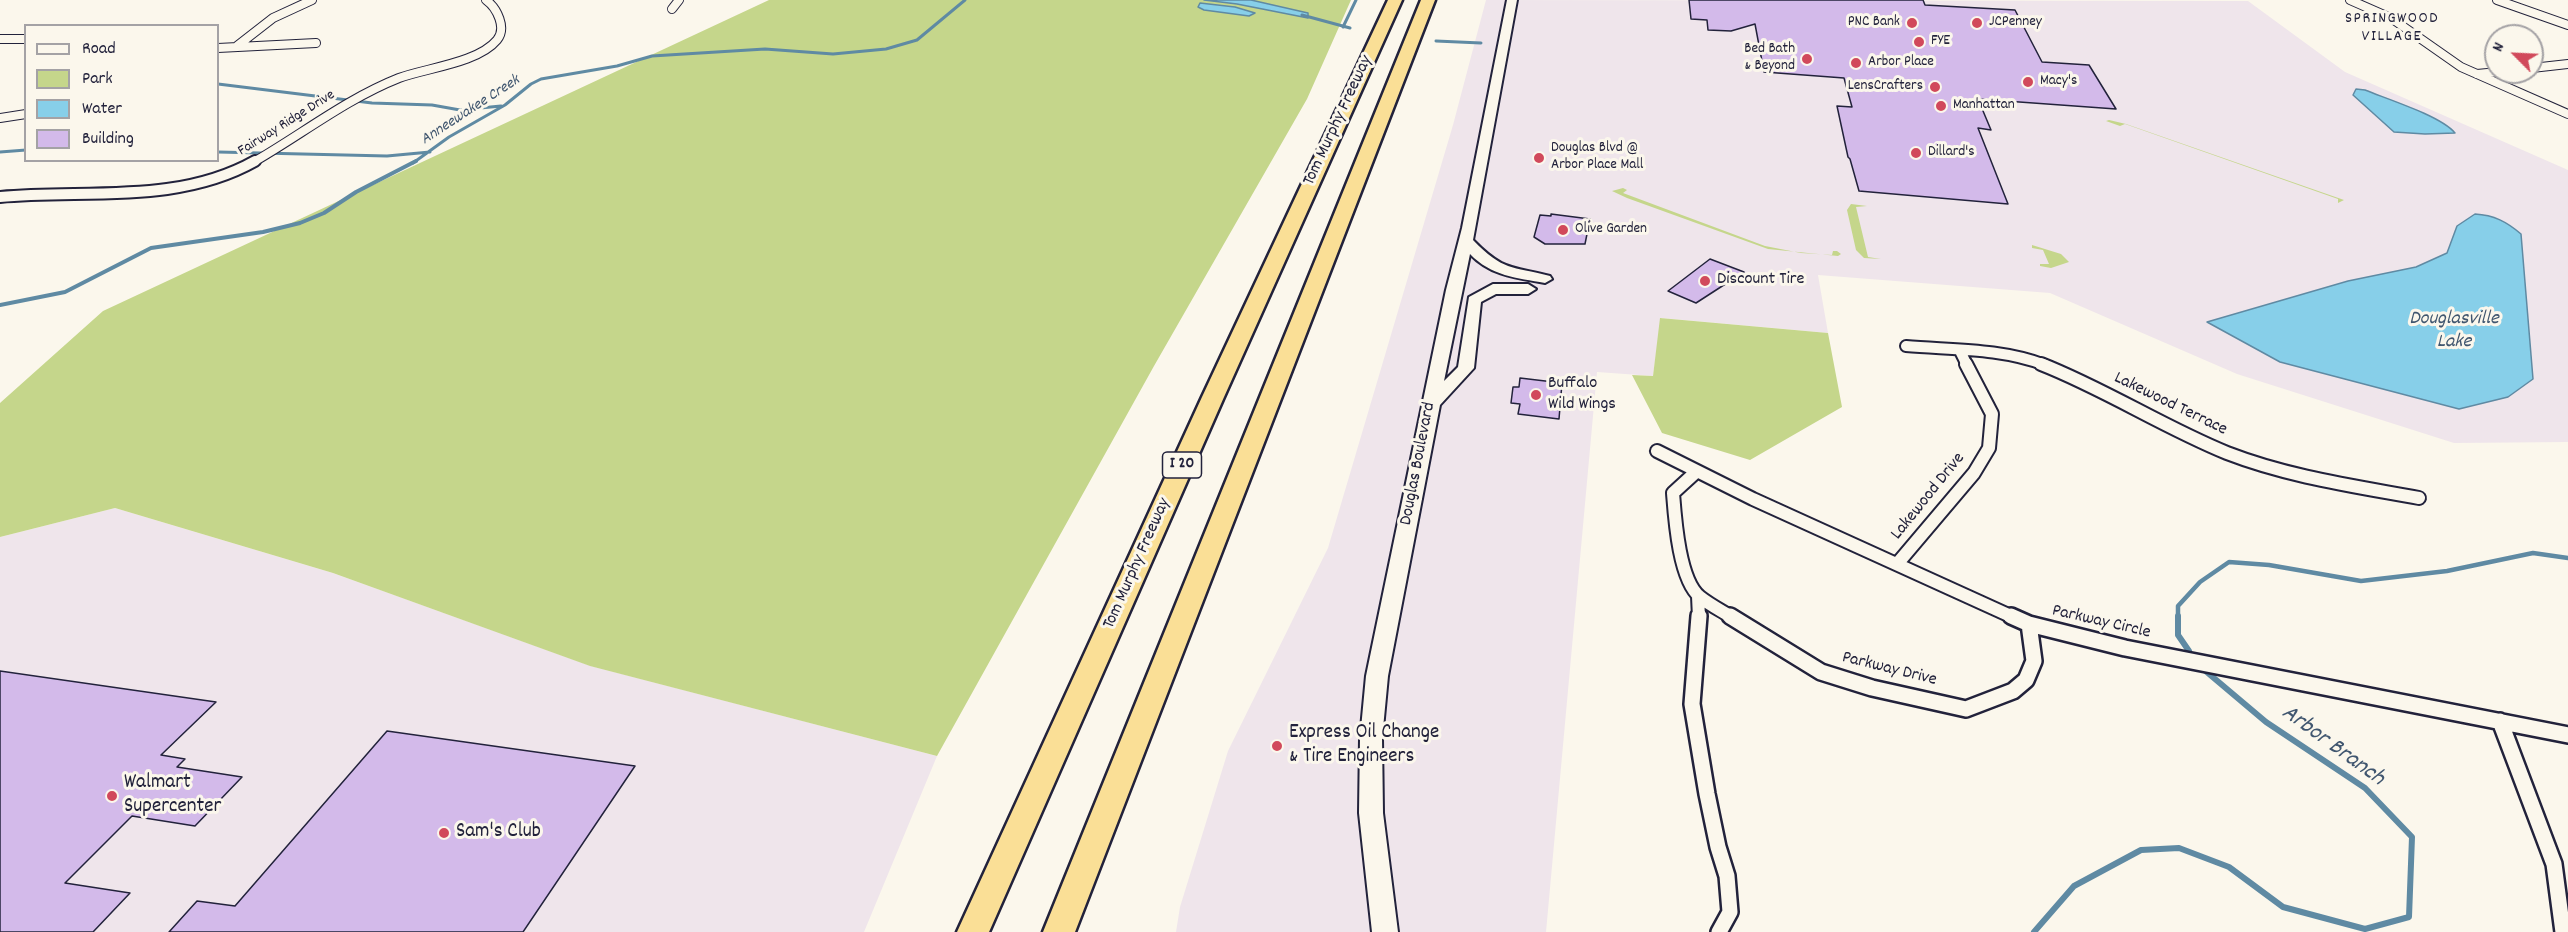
<!DOCTYPE html>
<html>
<head>
<meta charset="utf-8">
<style>
  body { margin:0 }
  #map { position:relative; width:2568px; height:932px; overflow:hidden; background:#fbf7ec; font-family:Dekko,sans-serif }
  canvas { display:block }
  .legend { position:absolute; left:24px; top:24px; width:195px; height:138px; box-sizing:border-box; background:#fbf7ec; border:2px solid #a4a2a5; margin:0; padding:8px 10px; list-style:none; font-size:18px; color:#22223b }
  .legend li { display:flex; align-items:center; gap:12px; height:30px }
  .legend b { width:30px; border:2px solid #a4a2a5 }
  .north { position:absolute; left:2484px; top:24px; width:60px; height:60px; box-sizing:border-box; background:#fbf7ec; border:2px solid #a4a2a5; border-radius:50%; rotate:294deg; font-size:16px; font-weight:700; line-height:24px; text-align:center; color:#22223b }
  .north::after { content:''; display:block; margin:auto; width:21px; height:27px; background:#d1495b; clip-path:polygon(50% 0,100% 100%,50% 72%,0 100%) }
</style>
</head>
<body>
<div id="map">
<canvas width="2568" height="932"></canvas>
<ul class="legend">
<li><b style="height:8px;background:#fbf7ec"></b>Road</li>
<li><b style="height:16px;background:#c5d68b"></b>Park</li>
<li><b style="height:16px;background:#87cfe9"></b>Water</li>
<li><b style="height:16px;background:#d3baea"></b>Building</li>
</ul>
<div class="north">N</div>
</div>
<script>
const ctx = document.querySelector('canvas').getContext('2d');
ctx.lineJoin = 'round';
function fill(path, color) { ctx.fillStyle = color; ctx.fill(path, 'evenodd'); }
function strokePath(path, color, width, dash) { ctx.strokeStyle = color; ctx.lineWidth = width; ctx.lineCap = dash ? 'butt' : 'round'; ctx.setLineDash(dash || []); ctx.stroke(path); }
function write(font, color, halo, rows, align = 'center') {
  ctx.font = font + ' Dekko,sans-serif'; ctx.lineWidth = 6; ctx.setLineDash([]); ctx.textBaseline = 'middle'; ctx.strokeStyle = halo; ctx.fillStyle = color; for (const [text, x, y, turn = 0] of rows) {
    ctx.save(); ctx.translate(x, y); ctx.rotate((+turn || 0) * Math.PI / 180); ctx.textAlign = isNaN(turn) ? turn : align; if (halo) ctx.strokeText(text, 0, 0); ctx.fillText(text, 0, 0); ctx.restore();
  }
}
fill(new Path2D(`
  M 1486,0 L 2248,1 L 2345,72 L 2568,170 L 2568,442 L 2454,443 L 2237,374 L 2050,293 L 1818,275 L 1828,333 L 1661,318 L 1653,376 L 1597,372 L 1546,932 L 1176,932 L 1180,907 L 1228,751 L 1328,548 L 1453,125 Z
  M 115,508 L 333,573 L 591,666 L 937,756 L 864,932 L 0,932 L 0,537 Z`), '#efe5eb');
fill(new Path2D(`
  M 769,0 L 1351,0 L 1307,99 L 1154,366 L 937,756 L 590,666 L 333,573 L 115,508 L 0,537 L 0,403 L 103,311 Z
  M 2109,120 L 2126,124 L 2344,200 L 2338,203 L 2338,199 L 2125,124 L 2120,126 L 2106,121 Z
  M 1623,188 L 1627,190 L 1623,193 L 1765,246 L 1801,253 L 1832,255 L 1833,251 L 1837,251 L 1841,254 L 1838,256 L 1768,249 L 1627,198 L 1612,191 Z
  M 1851,204 L 1867,206 L 1856,207 L 1868,257 L 1881,259 L 1864,258 L 1856,250 L 1847,210 Z
  M 2032,245 L 2061,254 L 2069,262 L 2051,268 L 2040,266 L 2040,264 L 2049,264 L 2043,250 L 2032,248 Z
  M 1660,318 L 1828,333 L 1842,407 L 1750,460 L 1662,433 L 1632,375 L 1653,376 Z`), '#c5d68b');
const water = new Path2D(`
  M 1204,0 L 1251,0 L 1308,13 L 1308,18 L 1237,4 Z
  M 1200,3 L 1235,7 L 1255,13 L 1249,16 L 1204,10 L 1198,7 Z
  M 2356,89 L 2365,90 C 2387,99 2441,116 2455,133 L 2425,134 L 2394,132 L 2353,95 Z
  M 2475,214 C 2494,215 2507,222 2521,234 L 2533,379 L 2508,397 L 2459,409 L 2280,362 L 2207,322 L 2348,281 L 2416,267 L 2447,253 L 2457,226 Z`);
fill(water, '#87cfe9');
strokePath(water, '#5f8aa3', 1.5);
strokePath(new Path2D(`
  M 1302,15 L 1350,28
  M 1343,27 L 1356,0
  M 1436,41 L 1481,43
  M 218,84 L 372,103 L 432,105 L 460,110 L 501,106
  M 0,152 L 26,150
  M 218,152 L 387,156 L 430,152
  M 413,163 L 449,137 L 505,105 L 531,84 L 541,79 L 617,66 L 652,56 L 765,49 L 833,54 L 886,49 L 917,40 L 965,0`), '#5f8aa3', 3);
strokePath(new Path2D(`
  M 0,305 L 65,292 L 151,248 L 263,232 L 300,223 L 324,213 L 356,192 L 416,161`), '#5f8aa3', 4);
strokePath(new Path2D(`
  M 2178,618 L 2178,606 L 2200,582 L 2229,562 L 2269,565 L 2361,581 L 2447,571 L 2533,553 L 2568,558`), '#5f8aa3', 4.5);
strokePath(new Path2D(`
  M 2178,616 L 2178,635 L 2189,651
  M 2034,932 L 2074,886 L 2141,850 L 2179,848 L 2229,867 L 2283,907 L 2365,929 L 2409,917 L 2412,837 L 2365,788 L 2266,722 L 2202,668`), '#5f8aa3', 6);
const building = new Path2D(`
  M 1689,0 L 1923,0 L 1925,5 L 2015,10 L 2042,62 L 2089,65 L 2116,109 L 1978,99 L 1991,130 L 1978,128 L 2008,204 L 1859,191 L 1850,159 L 1848,157 L 1837,106 L 1852,107 L 1844,78 L 1764,72 L 1755,24 L 1731,31 L 1708,30 L 1707,20 L 1691,19 Z
  M 1551,214 L 1590,219 L 1585,244 L 1545,244 L 1534,237 L 1540,215 L 1551,216 Z
  M 1710,259 L 1744,272 L 1696,303 L 1668,291 Z
  M 1520,378 L 1562,383 L 1559,419 L 1518,414 L 1520,404 L 1511,403 L 1513,387 L 1519,387 Z
  M 0,671 L 216,702 L 161,755 L 185,759 L 177,767 L 242,777 L 195,826 L 132,816 L 65,883 L 130,893 L 93,932 L 0,932 Z
  M 387,731 L 635,766 L 523,932 L 169,932 L 197,901 L 235,906 Z`);
fill(building, '#d3baea');
strokePath(building, '#22223b', 1.5);
const streetFar3 = new Path2D(`
  M 2350,0 L 2391,18 L 2461,67 L 2568,114
  M 2497,0 L 2568,25
  M 672,9 L 679,0
  M 0,39 L 26,39
  M 237,46 L 273,18 L 312,0
  M 218,48 L 316,43
  M 2532,68 L 2568,64
  M 2477,74 L 2498,72
  M 0,118 L 26,114
  M 252,163 C 301,135 346,99 399,78 C 426,68 478,63 497,40 C 507,28 497,8 486,0`);
const streetFar2 = new Path2D(`
  M 0,197 C 85,189 177,205 255,161
  M 1906,346 C 1952,350 2001,348 2045,365
  M 1960,351 L 1967,365`);
const streetFar1 = new Path2D(`
  M 2041,364 C 2105,389 2163,427 2227,453 C 2289,477 2354,486 2419,498
  M 1657,451 L 1753,499 L 2015,618
  M 1696,472 L 1673,493 C 1675,519 1679,580 1700,597 C 1710,605 1722,611 1733,618
  M 1897,564 L 1974,473 L 1989,448 L 1992,414 L 1966,364
  M 1698,596 L 1699,618`);
const street = new Path2D(`
  M 1699,616 L 1692,704 L 1707,794 L 1718,847 L 1727,876 L 1730,912 L 1719,932
  M 1730,616 L 1821,672 L 1872,688 L 1966,709 L 2013,691 L 2026,680 L 2034,661 L 2029,624
  M 2011,616 L 2029,624 L 2125,648 L 2568,735
  M 2500,721 L 2554,864 L 2563,932`);
const secondary = new Path2D(`
  M 1507,0 L 1517,0 L 1473,240 C 1503,271 1511,266 1550,276 L 1552,279 L 1545,283 C 1517,278 1491,276 1470,254 L 1444,381 L 1458,367 L 1469,297 L 1493,284 L 1528,284 L 1536,289 L 1528,294 L 1496,294 L 1481,302 L 1474,368 L 1440,405 L 1388,676 L 1382,739 L 1383,813 L 1398,932 L 1372,932 L 1359,813 L 1360,739 L 1366,676 L 1446,290 L 1462,228 Z`);
const highway = new Path2D(`
  M 1388,0 L 1402,0 L 1224,397 L 989,932 L 957,932 L 1202,397 Z
  M 1421,0 L 1435,0 L 1075,932 L 1043,932 Z`);
strokePath(streetFar3, '#22223b', 10);
strokePath(streetFar2, '#22223b', 14);
strokePath(streetFar1, '#22223b', 16);
strokePath(street, '#22223b', 20);
strokePath(secondary, '#22223b', 4);
strokePath(highway, '#22223b', 5);
strokePath(streetFar3, '#fbf7ec', 8);
strokePath(streetFar2, '#fbf7ec', 10);
strokePath(streetFar1, '#fbf7ec', 12);
strokePath(street, '#fbf7ec', 15);
fill(secondary, '#fbf7ec');
fill(highway, '#fadf96');
for (const [x, y, r, color] of [
  [1912,23,6,"#d1495b"],
  [1977,23,6,"#d1495b"],
  [1919,42,6,"#d1495b"],
  [1807,59,6,"#d1495b"],
  [1856,63,6,"#d1495b"],
  [2028,82,6,"#d1495b"],
  [1935,87,6,"#d1495b"],
  [1941,106,6,"#d1495b"],
  [1916,153,6,"#d1495b"],
  [1539,158,6,"#d1495b"],
  [1563,230,6,"#d1495b"],
  [1705,281,6,"#d1495b"],
  [1536,395,6,"#d1495b"],
  [1277,746,6,"#d1495b"],
  [112,796,6,"#d1495b"],
  [444,833,6,"#d1495b"]
]) { const dot = new Path2D(); dot.arc(x, y, r, 0, 2 * Math.PI); ctx.fillStyle = color; ctx.fill(dot); strokePath(dot, '#fbf7ec', 2); }
write('15px', '#22223b', '#fbf7ec', [
  ["PNC Bank",1900,23,"right"],
  ["JCPenney",1989,23],
  ["FYE",1931,42],
  ["Bed Bath",1795,50,"right"],
  ["& Beyond",1795,67,"right"],
  ["Arbor Place",1868,63],
  ["Macy's",2040,82],
  ["LensCrafters",1923,87,"right"],
  ["Manhattan",1953,106],
  ["Douglas Blvd @",1551,149],
  ["Arbor Place Mall",1551,166],
  ["Dillard's",1928,153],
  ["Olive Garden",1575,230]
], 'left');
write('15px', '#22223b', '#fbf7ec', [
  ["Fairway Ridge Drive",287,124,-32]
]);
ctx.letterSpacing = '1.5px';
write('16px', '#22223b', '#fbf7ec', [
  ["SPRINGWOOD",2392,20],
  ["VILLAGE",2392,38]
]);
ctx.letterSpacing = '0px';
write('italic 16px', '#40566f', '#fbf7ec', [
  ["Anneewakee Creek",471,111,-33]
]);
for (const [x, y, w] of [
  [1182,465,39]
]) { const box = new Path2D(); box.roundRect(x - w / 2, y - 13, w, 26, 4.5); ctx.fillStyle = '#fbf7ec'; ctx.fill(box); strokePath(box, '#22223b', 1.5); }
write('bold 16px', '#22223b', null, [
  ["I 20",1182,465]
]);
write('18px', '#22223b', '#fbf7ec', [
  ["Tom Murphy Freeway",1339,121,-65],
  ["Lakewood Terrace",2170,405,26],
  ["Douglas Boulevard",1419,464,-79],
  ["Lakewood Drive",1929,497,-51],
  ["Tom Murphy Freeway",1138,564,-66],
  ["Parkway Circle",2101,623,13],
  ["Parkway Drive",1889,670,14]
]);
write('18px', '#22223b', '#fbf7ec', [
  ["Discount Tire",1717,281],
  ["Buffalo",1548,385],
  ["Wild Wings",1548,406]
], 'left');
write('italic 20px', '#40566f', '#fbf7ec', [
  ["Douglasville",2454,320],
  ["Lake",2454,343]
]);
write('21px', '#22223b', '#fbf7ec', [
  ["Express Oil Change",1289,734],
  ["& Tire Engineers",1289,758],
  ["Walmart",124,784],
  ["Supercenter",124,808],
  ["Sam's Club",456,833]
], 'left');
write('italic 24px', '#40566f', '#fbf7ec', [
  ["Arbor Branch",2332,747,36]
]);
</script>
</body>
</html>
